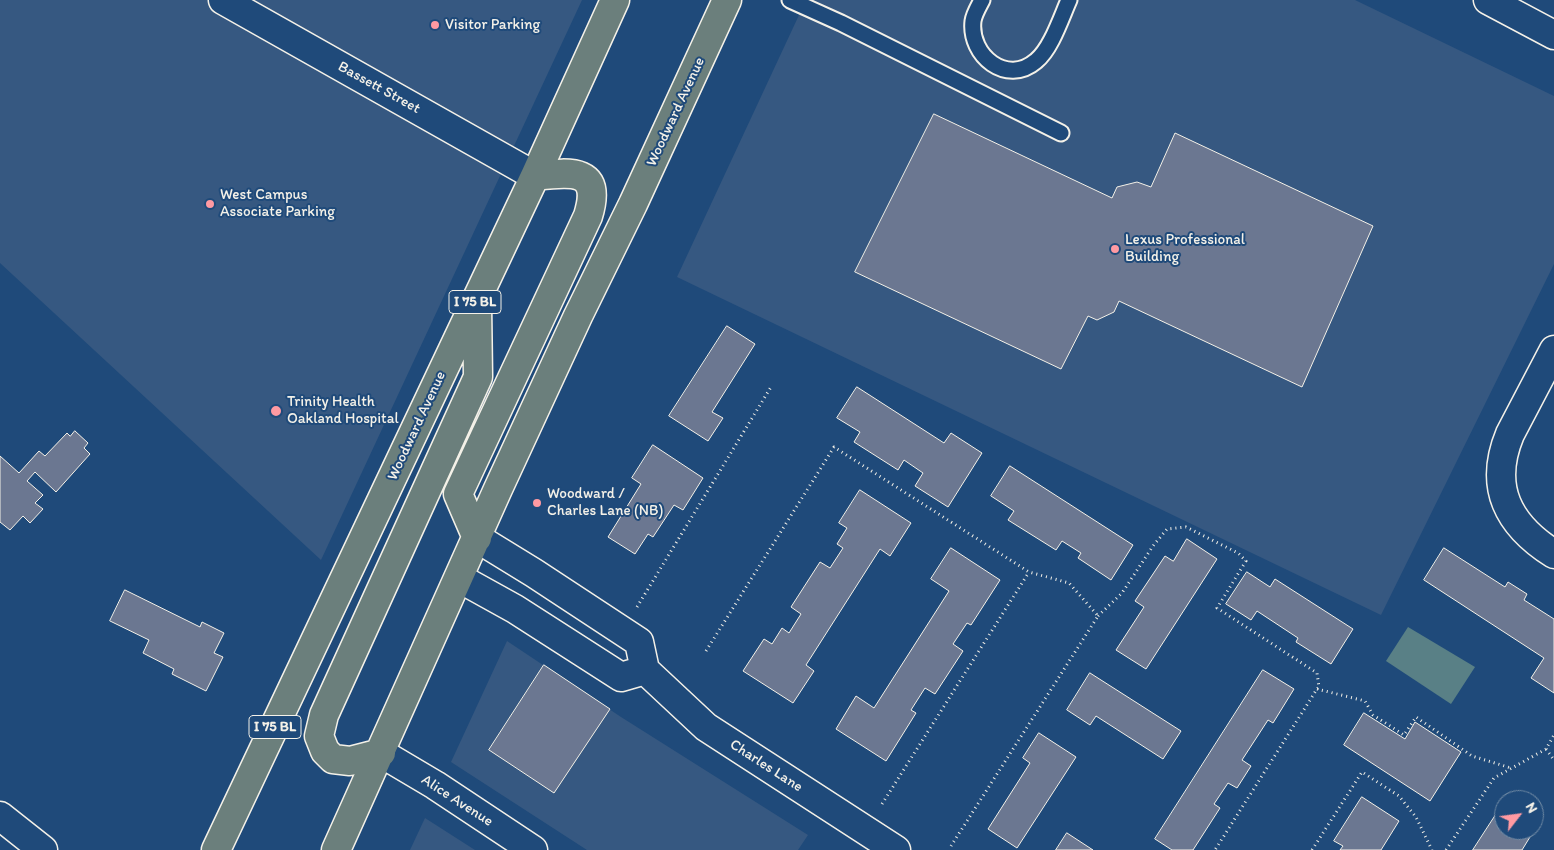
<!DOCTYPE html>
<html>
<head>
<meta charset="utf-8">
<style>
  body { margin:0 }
  #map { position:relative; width:1554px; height:850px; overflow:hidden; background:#1f4a7a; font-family:Itim,sans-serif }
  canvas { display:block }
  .north { position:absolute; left:1494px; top:790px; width:50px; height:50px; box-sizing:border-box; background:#1f4a7a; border:1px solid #748da6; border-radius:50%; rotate:60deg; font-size:14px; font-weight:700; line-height:20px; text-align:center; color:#f4f1e8 }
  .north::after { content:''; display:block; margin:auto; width:18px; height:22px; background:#ff9aa2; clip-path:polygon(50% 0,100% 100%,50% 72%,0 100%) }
</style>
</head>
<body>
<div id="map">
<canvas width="1554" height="850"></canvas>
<div class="north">N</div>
</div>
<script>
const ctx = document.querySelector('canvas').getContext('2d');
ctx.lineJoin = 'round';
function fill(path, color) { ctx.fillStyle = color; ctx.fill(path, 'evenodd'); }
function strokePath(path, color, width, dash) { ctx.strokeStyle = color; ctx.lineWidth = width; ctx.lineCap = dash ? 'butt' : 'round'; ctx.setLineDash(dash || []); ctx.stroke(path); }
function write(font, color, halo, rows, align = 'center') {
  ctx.font = font + ' Itim,sans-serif'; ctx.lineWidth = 4; ctx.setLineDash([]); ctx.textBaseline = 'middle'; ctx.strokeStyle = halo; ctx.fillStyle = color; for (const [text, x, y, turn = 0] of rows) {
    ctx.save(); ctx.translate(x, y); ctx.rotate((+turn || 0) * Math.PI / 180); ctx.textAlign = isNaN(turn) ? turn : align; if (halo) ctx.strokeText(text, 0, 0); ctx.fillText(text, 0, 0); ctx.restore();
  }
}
fill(new Path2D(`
  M 0,0 L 582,0 L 321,560 L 0,263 Z
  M 806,0 L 1355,0 L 1554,96 L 1554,264 L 1381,615 L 677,277 Z
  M 507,641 L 621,717 L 808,835 L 798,850 L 587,850 L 451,762 Z
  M 425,818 L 475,850 L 410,850 Z`), '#365881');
fill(new Path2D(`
  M 1408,627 L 1475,667 L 1451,704 L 1386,661 Z`), '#598086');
const building = new Path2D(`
  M 934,114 L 1112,198 L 1117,187 L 1137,182 L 1151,187 L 1175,133 L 1373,226 L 1302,387 L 1119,301 L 1114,312 L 1097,320 L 1088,316 L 1061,369 L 855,272 Z
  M 727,326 L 755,344 L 712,412 L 723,418 L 708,441 L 669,416 Z
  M 857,387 L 944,443 L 951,433 L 982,453 L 948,507 L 915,486 L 923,473 L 904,460 L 898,470 L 854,442 L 860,432 L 837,418 Z
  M 75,431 L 88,443 L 84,448 L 90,454 L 56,492 L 35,472 L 27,481 L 43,495 L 35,503 L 43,509 L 30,523 L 23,516 L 10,530 L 0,522 L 0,456 L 19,473 L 39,451 L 45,456 L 67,433 L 70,436 Z
  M 653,445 L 703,478 L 683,510 L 674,505 L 653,537 L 648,534 L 635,554 L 608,537 L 641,484 L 632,478 Z
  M 1010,466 L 1133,545 L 1111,580 L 1078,558 L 1081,553 L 1062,541 L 1056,550 L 1008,520 L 1014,511 L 991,496 Z
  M 860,490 L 911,523 L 890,556 L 880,549 L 806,665 L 814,671 L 793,703 L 743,671 L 764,639 L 772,644 L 782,628 L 789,633 L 801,614 L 791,607 L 820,562 L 830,568 L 843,548 L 837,544 L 847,528 L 839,523 Z
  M 1187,539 L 1217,559 L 1146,669 L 1116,650 L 1144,607 L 1135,601 L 1165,556 L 1173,561 Z
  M 951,548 L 1000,580 L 971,625 L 967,623 L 953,644 L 963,651 L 935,694 L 925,688 L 911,710 L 916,713 L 886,761 L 836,729 L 856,696 L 874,708 L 949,591 L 931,579 Z
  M 1444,548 L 1505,587 L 1508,582 L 1527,594 L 1524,600 L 1554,619 L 1554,693 L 1531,678 L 1544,658 L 1424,580 Z
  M 1247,572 L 1270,587 L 1275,579 L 1353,629 L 1331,664 L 1296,642 L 1298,638 L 1257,611 L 1251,620 L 1226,604 Z
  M 125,590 L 200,627 L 202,622 L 224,633 L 214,653 L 223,657 L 206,691 L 172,674 L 174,669 L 143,653 L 149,640 L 110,621 Z
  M 544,665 L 610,709 L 554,793 L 489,750 Z
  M 1263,670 L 1294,689 L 1273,723 L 1268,720 L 1242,760 L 1251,766 L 1237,788 L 1228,783 L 1214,804 L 1220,808 L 1193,850 L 1172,850 L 1155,839 Z
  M 1090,673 L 1181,731 L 1163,759 L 1096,716 L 1090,725 L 1067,710 Z
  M 1364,713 L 1405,739 L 1415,722 L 1461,752 L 1430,801 L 1344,745 Z
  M 1039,733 L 1076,757 L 1017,848 L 988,829 L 1030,763 L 1023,758 Z
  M 1362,797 L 1399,821 L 1381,850 L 1340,850 L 1343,846 L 1334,841 Z
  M 1504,802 L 1504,830 L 1534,830 L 1534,814 L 1541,819 L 1522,850 L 1473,850 Z
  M 1067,833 L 1093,850 L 1056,850 Z`);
fill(building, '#6b7791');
strokePath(building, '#f4f1e8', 1);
const lane = new Path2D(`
  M 790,0 L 841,23 L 1061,133
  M 982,0 C 979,6 974,14 973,21 C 969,56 1007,86 1036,61 C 1051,49 1061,18 1069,0`);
const street = new Path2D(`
  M 223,0 L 535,176
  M 1554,350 L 1510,434 C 1488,487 1508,525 1554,554
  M 477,538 L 534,573 L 639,642 L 645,670 L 706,727 L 896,850
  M 459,578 L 515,609 L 621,677 L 645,670
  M 381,753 L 435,785 L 533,850
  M 0,816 L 43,850`);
const secondary = new Path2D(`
  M 1488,0 L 1554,35`);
const primary = new Path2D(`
  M 477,538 L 458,494 L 588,216 C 603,167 570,172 535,176
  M 381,753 L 350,761 L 333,759 L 325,751 L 319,736 L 324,715 L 478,377 L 477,303
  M 216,850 L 535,176 L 615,0
  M 336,850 L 498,489 L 578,316 L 633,204 L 727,0`);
strokePath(lane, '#f4f1e8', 19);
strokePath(street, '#f4f1e8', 31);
strokePath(secondary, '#f4f1e8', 31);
strokePath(primary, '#f4f1e8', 31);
strokePath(new Path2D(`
  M 637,607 L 771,387
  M 1098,616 L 1122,593 L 1153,546 L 1167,529 L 1186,527 L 1238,553 L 1246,561 L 1217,608 L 1317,673 L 1319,687 L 1317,689 L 1215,850
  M 706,651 L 834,447 L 1029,572 L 1069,583 L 1098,616 L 951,846
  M 1317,689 L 1365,701 L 1373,715 L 1404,735 L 1416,717 L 1472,756 L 1511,768
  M 1546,749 L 1554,760
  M 882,804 L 1029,572
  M 1312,850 L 1362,772 L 1399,796 L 1416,817 L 1432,850
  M 1446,850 L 1494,778 L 1546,749 L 1554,735`), '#f4f1e8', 3, [1, 4]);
strokePath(lane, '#1f4a7a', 15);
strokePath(street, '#1f4a7a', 28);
strokePath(secondary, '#1f4a7a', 28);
strokePath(primary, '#6b7f7c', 28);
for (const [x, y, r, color] of [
  [435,25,5,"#ff9aa2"],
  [210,204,5,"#ff9aa2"],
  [1115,249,5,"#ff9aa2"],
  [276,411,6,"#ff9aa2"],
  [537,503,5,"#ff9aa2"]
]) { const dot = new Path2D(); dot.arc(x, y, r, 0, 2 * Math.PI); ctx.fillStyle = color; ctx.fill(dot); strokePath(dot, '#1f4a7a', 2); }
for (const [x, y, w] of [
  [475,302,52],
  [275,727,52]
]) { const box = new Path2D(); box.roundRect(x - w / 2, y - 11.5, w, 23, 4); ctx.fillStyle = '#1f4a7a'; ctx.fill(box); strokePath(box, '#f4f1e8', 1); }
write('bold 14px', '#f4f1e8', null, [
  ["I 75 BL",475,302],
  ["I 75 BL",275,727]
]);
write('15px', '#f4f1e8', '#1f4a7a', [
  ["Visitor Parking",445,25],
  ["West Campus",220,195],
  ["Associate Parking",220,212],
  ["Lexus Professional",1125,240],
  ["Building",1125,257],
  ["Trinity Health",287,402],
  ["Oakland Hospital",287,419],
  ["Woodward /",547,494],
  ["Charles Lane (NB)",547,511]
], 'left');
write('15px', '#f4f1e8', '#1f4a7a', [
  ["Bassett Street",379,88,29],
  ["Woodward Avenue",676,112,-65],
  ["Woodward Avenue",417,426,-65],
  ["Charles Lane",766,766,33],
  ["Alice Avenue",457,801,33]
]);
</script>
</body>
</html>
